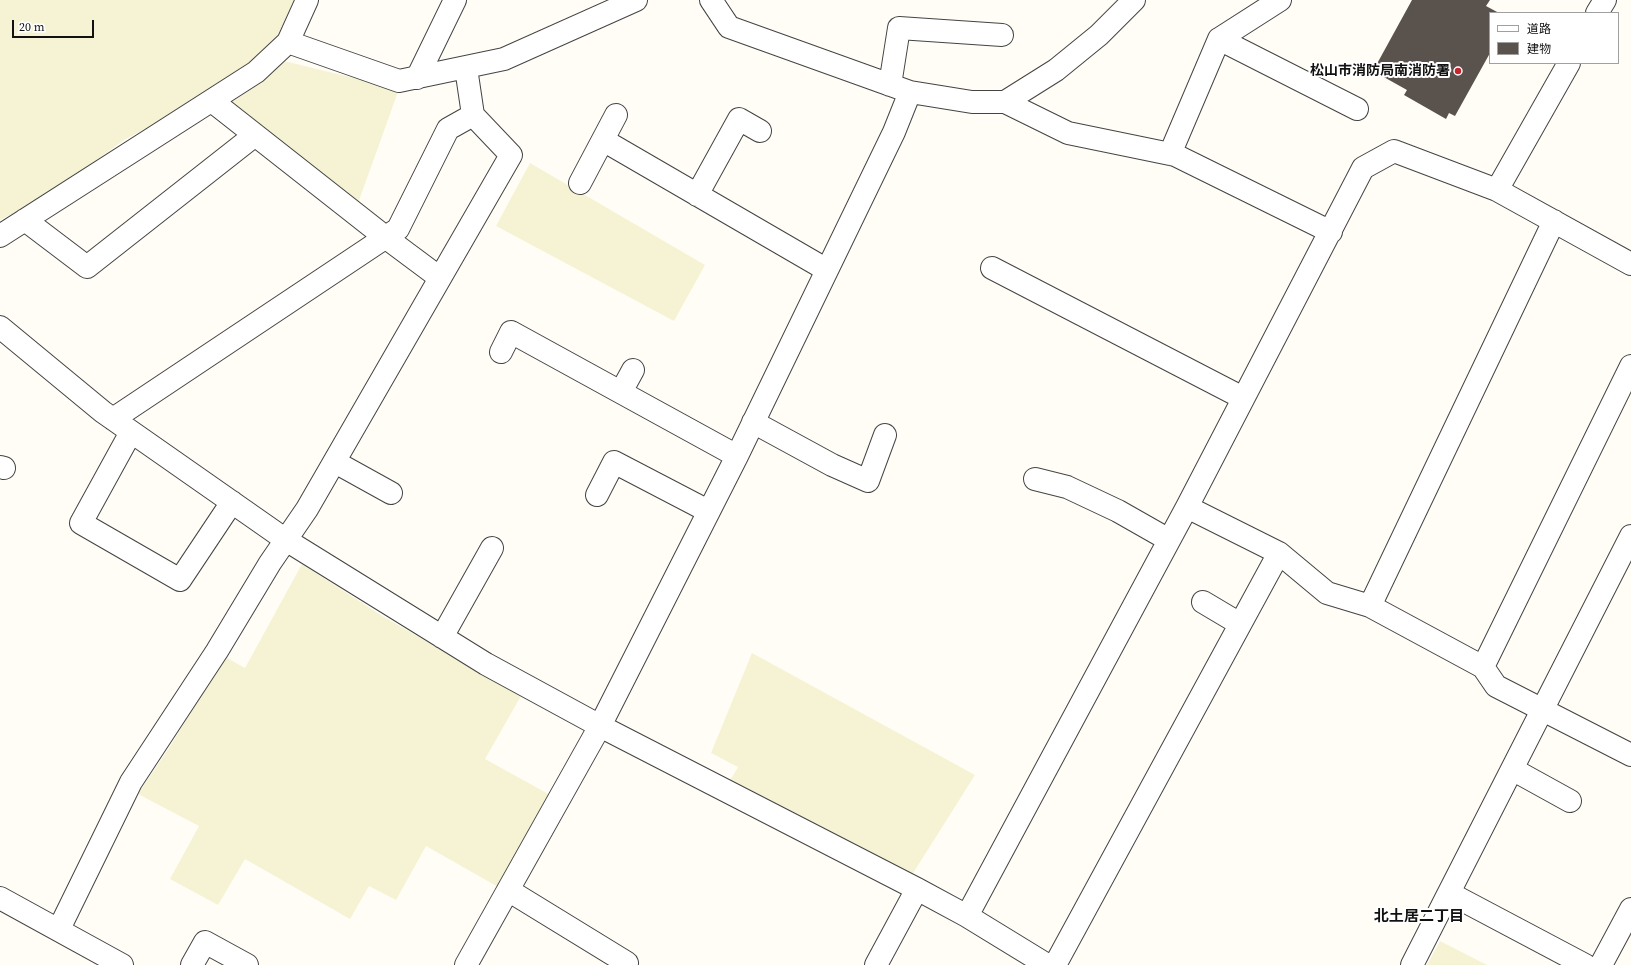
<!DOCTYPE html>
<html>
<head>
<meta charset="utf-8">
<style>
  body { margin:0 }
  #map { position:relative; width:1631px; height:965px; overflow:hidden; background:#fffdf5; font-family:"Source Serif 4","Noto Sans JP",serif }
  canvas { display:block }
  .legend { position:absolute; left:1489px; top:12px; width:130px; height:52px; box-sizing:border-box; background:#fff; border:1px solid #a0a0a0; margin:0; padding:5px 7px; list-style:none; font-size:12px; color:#111 }
  .legend li { display:flex; align-items:center; gap:8px; height:20px }
  .legend b { width:20px; border:1px solid #a0a0a0 }
  .scale { position:absolute; left:12px; top:20px; width:82px; height:18px; box-sizing:border-box; border:2px solid #111; border-top:0; padding-left:5px; font-size:12px; line-height:14px; white-space:nowrap; color:#111; -webkit-text-stroke:3px #fff; paint-order:stroke }
</style>
</head>
<body>
<div id="map">
<canvas width="1631" height="965"></canvas>
<ul class="legend">
<li><b style="height:5px;background:#fff"></b>道路</li>
<li><b style="height:11px;background:#5a524d"></b>建物</li>
</ul>
<div class="scale">20 m</div>
</div>
<script>
const ctx = document.querySelector('canvas').getContext('2d');
ctx.lineJoin = 'round';
function fill(path, color) { ctx.fillStyle = color; ctx.fill(path, 'evenodd'); }
function strokePath(path, color, width, dash) { ctx.strokeStyle = color; ctx.lineWidth = width; ctx.lineCap = dash ? 'butt' : 'round'; ctx.setLineDash(dash || []); ctx.stroke(path); }
function write(font, color, halo, rows, align = 'center') {
  ctx.font = font + ' "Source Serif 4","Noto Sans JP",serif'; ctx.lineWidth = 4; ctx.setLineDash([]); ctx.textBaseline = 'middle'; ctx.strokeStyle = halo; ctx.fillStyle = color; for (const [text, x, y, turn = 0] of rows) {
    ctx.save(); ctx.translate(x, y); ctx.rotate((+turn || 0) * Math.PI / 180); ctx.textAlign = isNaN(turn) ? turn : align; if (halo) ctx.strokeText(text, 0, 0); ctx.fillText(text, 0, 0); ctx.restore();
  }
}
fill(new Path2D(`
  M 0,0 L 294,0 L 275,41 L 259,57 L 200,100 L 124,140 L 44,198 L 0,220 Z
  M 280,60 L 399,89 L 357,206 L 228,104 L 264,79 Z
  M 530,163 L 705,265 L 674,321 L 496,226 Z
  M 302,564 L 384,617 L 521,696 L 485,759 L 552,796 L 500,888 L 426,846 L 396,900 L 369,886 L 350,919 L 245,859 L 218,905 L 170,879 L 199,826 L 138,794 L 169,748 L 225,657 L 245,668 Z
  M 752,653 L 975,775 L 910,878 L 728,784 L 738,767 L 711,753 Z
  M 1440,941 L 1487,965 L 1427,965 Z`), '#f6f3d4');
fill(new Path2D(`
  M 1412,0 L 1490,0 L 1486,6 L 1499,13 L 1490,13 L 1490,53 L 1455,116 L 1449,113 L 1446,119 L 1404,95 L 1407,90 L 1373,71 Z`), '#5a524d');
const minor = new Path2D(`
  M 711,0 L 729,27 L 910,92 L 972,102 L 1005,102 L 1068,133 L 1175,155 L 1331,232
  M 1597,13 L 1605,0
  M 1219,39 L 1357,109
  M 288,42 L 399,81 L 504,59 L 636,0
  M 417,78 L 455,0
  M 890,85 L 899,28 L 1002,35
  M 212,101 L 385,237 L 440,278
  M 1005,102 L 1056,70 L 1099,35 L 1134,0
  M 603,140 L 827,270
  M 1170,154 L 1219,39 L 1280,0
  M 580,183 L 616,115
  M 1497,190 L 1569,63
  M 697,195 L 739,119 L 760,131
  M 25,220 L 87,267 L 255,135
  M 0,236 L 256,72 L 288,42 L 307,0
  M 992,268 L 1243,398
  M 0,327 L 103,412 L 286,540 L 486,664 L 600,726 L 917,889 L 967,916 L 1047,965
  M 501,352 L 511,332 L 737,456
  M 621,392 L 633,370
  M 113,419 L 398,229 L 448,129 L 473,115
  M 753,422 L 832,465 L 868,481 L 885,435
  M 131,432 L 81,523 L 180,580 L 232,502
  M 335,462 L 391,493
  M 0,467 L 4,468
  M 1035,479 L 1067,487 L 1118,511 L 1169,540
  M 597,495 L 614,462 L 708,511
  M 1187,507 L 1279,553 L 1327,593 L 1370,606 L 1483,667 L 1631,366
  M 1203,602 L 1240,624
  M 1370,606 L 1554,221
  M 442,637 L 492,548
  M 1483,667 L 1496,686 L 1631,755
  M 1512,769 L 1570,801
  M 508,890 L 627,963 L 626,965
  M 1449,893 L 1585,965
  M 0,898 L 122,965
  M 967,916 L 1187,507 L 1363,168 L 1394,151 L 1497,190 L 1631,264
  M 59,929 L 131,782 L 217,651 L 270,563 L 307,509 L 511,155 L 473,115 L 466,68
  M 192,965 L 205,942 L 247,965
  M 466,965 L 600,726 L 737,456 L 894,132 L 910,92
  M 876,965 L 917,889
  M 1055,965 L 1279,553
  M 1412,965 L 1631,536
  M 1601,965 L 1631,909`);
strokePath(minor, '#444', 24);
strokePath(minor, '#fff', 22);
for (const [x, y, r, color] of [
  [1458,71,4,"#c4262e"]
]) { const dot = new Path2D(); dot.arc(x, y, r, 0, 2 * Math.PI); ctx.fillStyle = color; ctx.fill(dot); strokePath(dot, '#fff', 1.5); }
write('bold 14px', '#111', '#fff', [
  ["松山市消防局南消防署",1450,71]
], 'right');
write('bold 15px', '#111', '#fff', [
  ["北土居二丁目",1419,917]
]);
</script>
</body>
</html>
